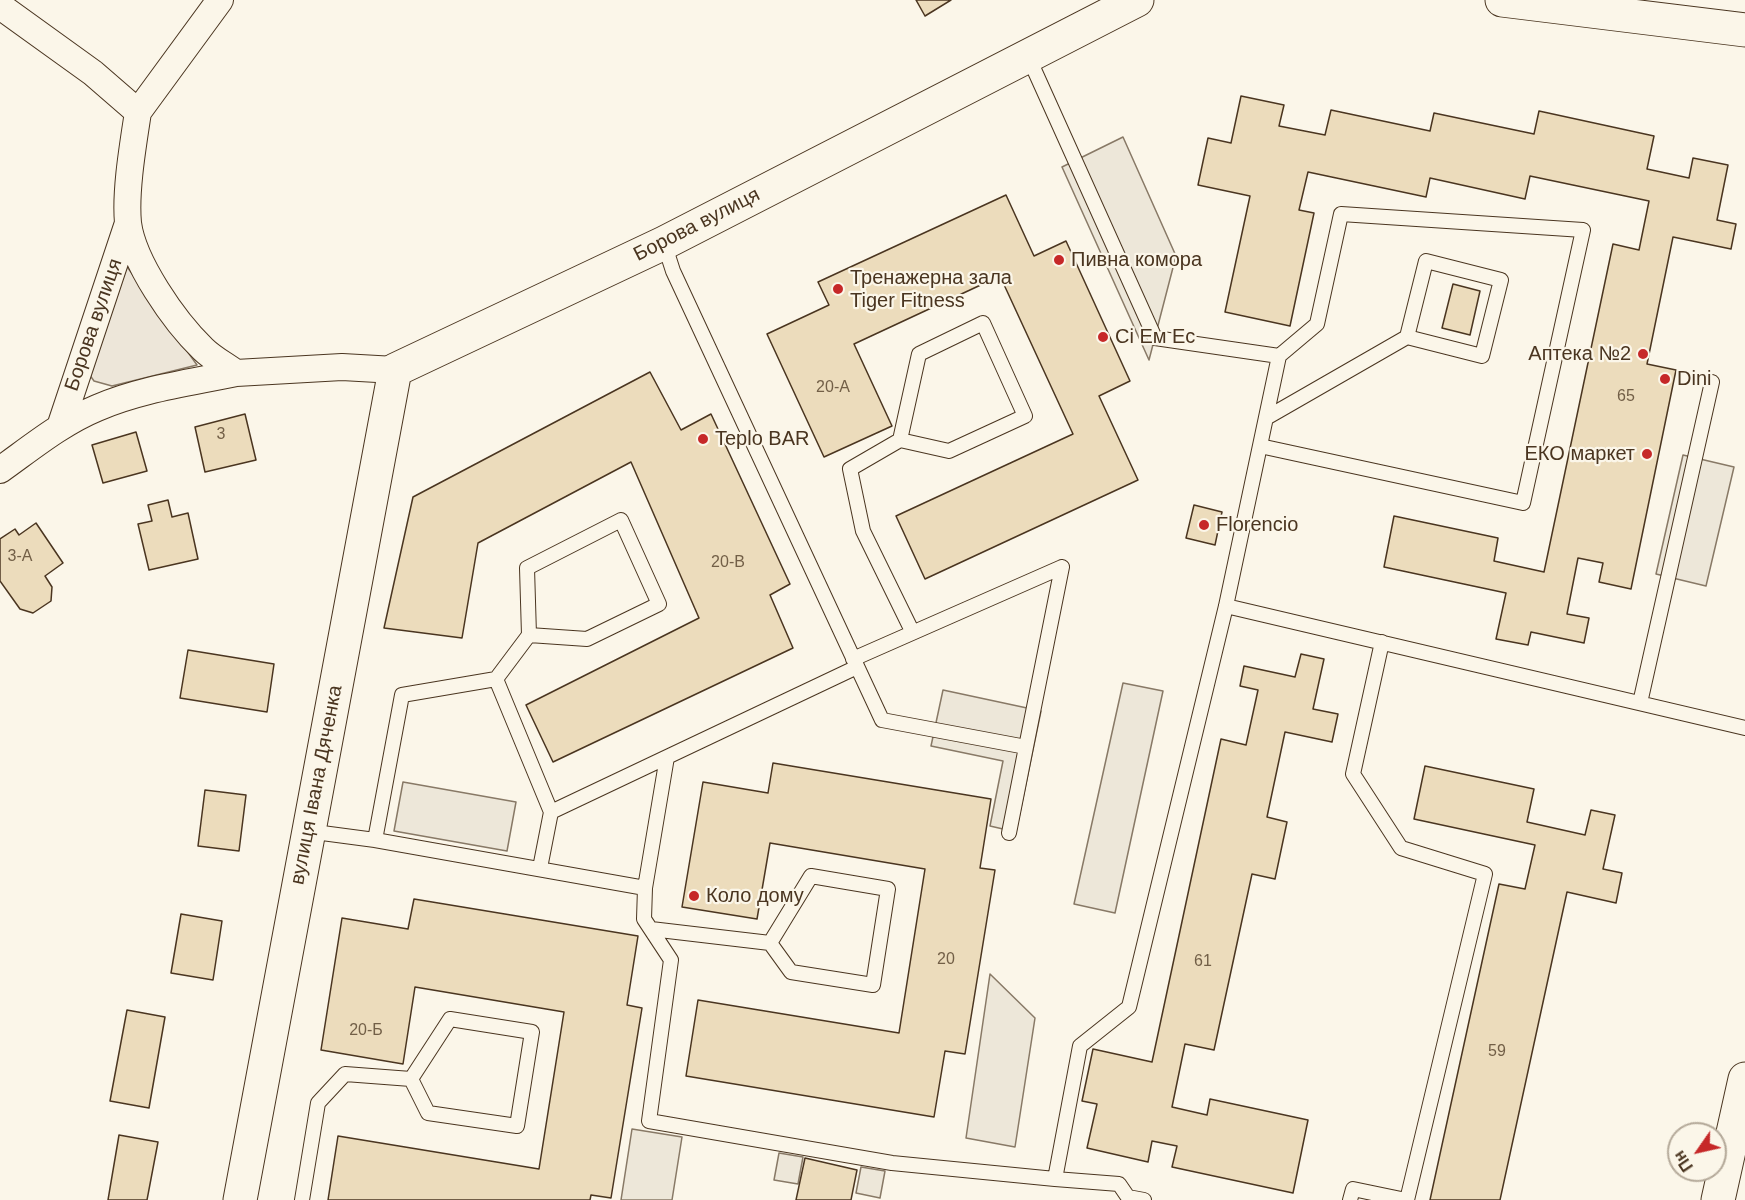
<!DOCTYPE html>
<html>
<head>
<meta charset="utf-8">
<style>
  body { margin:0 }
  #map { position:relative; width:1745px; height:1200px; overflow:hidden; background:#fbf6e9; font-family:Helvetica,sans-serif }
  canvas { display:block }
  .north { position:absolute; left:1667px; top:1122px; width:60px; height:60px; box-sizing:border-box; background:#fbf6e9; border:2px solid #b4a999; border-radius:50%; rotate:236deg; font-size:16px; font-weight:700; line-height:24px; text-align:center; color:#4a3520 }
  .north::after { content:''; display:block; margin:auto; width:21px; height:27px; background:#c62828; clip-path:polygon(50% 0,100% 100%,50% 72%,0 100%) }
</style>
</head>
<body>
<div id="map">
<canvas width="1745" height="1200"></canvas>
<div class="north">Пн</div>
</div>
<script>
const ctx = document.querySelector('canvas').getContext('2d');
ctx.lineJoin = 'round';
function fill(path, color) { ctx.fillStyle = color; ctx.fill(path, 'evenodd'); }
function strokePath(path, color, width, dash) { ctx.strokeStyle = color; ctx.lineWidth = width; ctx.lineCap = dash ? 'butt' : 'round'; ctx.setLineDash(dash || []); ctx.stroke(path); }
function write(font, color, halo, rows, align = 'center') {
  ctx.font = font + ' Helvetica,sans-serif'; ctx.lineWidth = 4.5; ctx.setLineDash([]); ctx.textBaseline = 'middle'; ctx.strokeStyle = halo; ctx.fillStyle = color; for (const [text, x, y, turn = 0] of rows) {
    ctx.save(); ctx.translate(x, y); ctx.rotate((+turn || 0) * Math.PI / 180); ctx.textAlign = isNaN(turn) ? turn : align; if (halo) ctx.strokeText(text, 0, 0); ctx.fillText(text, 0, 0); ctx.restore();
  }
}
const green = new Path2D(`
  M 123,261 L 197,365 L 112,386 L 94,381 L 89,374 Z`);
fill(green, '#ede6d9');
strokePath(green, '#887966', 1.5);
const parking = new Path2D(`
  M 1123,137 L 1176,256 L 1149,360 L 1062,167 Z
  M 1683,455 L 1734,467 L 1706,586 L 1656,574 Z
  M 1123,683 L 1163,691 L 1115,913 L 1074,904 Z
  M 943,690 L 1041,711 L 1016,832 L 990,826 L 1003,761 L 931,746 Z
  M 403,782 L 516,802 L 507,851 L 394,831 Z
  M 990,974 L 1035,1018 L 1015,1147 L 966,1138 Z
  M 632,1129 L 682,1137 L 672,1200 L 621,1200 Z
  M 779,1153 L 803,1157 L 798,1184 L 774,1180 Z
  M 861,1167 L 885,1171 L 880,1198 L 856,1193 Z`);
fill(parking, '#ede7d9');
strokePath(parking, '#887966', 1.5);
const building = new Path2D(`
  M 916,0 L 951,0 L 925,16 Z
  M 1241,96 L 1284,105 L 1279,126 L 1325,135 L 1331,110 L 1430,131 L 1434,113 L 1534,134 L 1539,111 L 1654,136 L 1647,169 L 1689,178 L 1693,158 L 1728,165 L 1717,220 L 1736,224 L 1731,249 L 1673,237 L 1647,364 L 1676,370 L 1631,589 L 1599,582 L 1603,563 L 1578,558 L 1567,614 L 1589,618 L 1584,643 L 1531,632 L 1528,645 L 1496,639 L 1506,593 L 1384,567 L 1394,516 L 1498,538 L 1494,561 L 1544,572 L 1613,244 L 1639,250 L 1649,201 L 1530,176 L 1525,199 L 1430,178 L 1426,197 L 1308,172 L 1299,210 L 1314,213 L 1290,326 L 1225,312 L 1250,196 L 1198,185 L 1208,138 L 1231,143 Z
  M 1006,195 L 1034,256 L 1066,241 L 1130,381 L 1099,396 L 1138,480 L 925,579 L 896,516 L 1073,434 L 1000,276 L 854,344 L 892,426 L 824,457 L 767,334 L 829,305 L 818,282 Z
  M 1453,284 L 1480,291 L 1470,335 L 1442,328 Z
  M 650,372 L 681,430 L 711,414 L 790,584 L 770,595 L 793,648 L 553,762 L 526,705 L 699,618 L 631,462 L 478,543 L 462,638 L 384,628 L 413,497 Z
  M 245,414 L 256,460 L 205,472 L 195,427 Z
  M 136,432 L 147,471 L 103,483 L 92,445 Z
  M 168,500 L 172,517 L 188,513 L 198,559 L 149,570 L 138,524 L 152,521 L 148,505 Z
  M 1194,505 L 1222,512 L 1215,545 L 1186,538 Z
  M 36,523 L 63,563 L 45,576 L 52,587 L 51,601 L 33,613 L 20,609 L 0,581 L 0,539 L 15,529 L 19,535 Z
  M 188,650 L 274,664 L 267,712 L 180,698 Z
  M 1301,654 L 1324,659 L 1313,709 L 1338,714 L 1332,742 L 1285,732 L 1267,817 L 1287,822 L 1275,879 L 1252,874 L 1214,1050 L 1185,1044 L 1172,1107 L 1207,1115 L 1210,1099 L 1308,1120 L 1293,1193 L 1172,1167 L 1177,1146 L 1152,1141 L 1148,1162 L 1087,1148 L 1097,1104 L 1082,1101 L 1093,1049 L 1152,1062 L 1221,739 L 1246,745 L 1258,690 L 1240,686 L 1244,666 L 1295,677 Z
  M 773,763 L 991,799 L 980,868 L 995,870 L 965,1054 L 945,1051 L 934,1117 L 686,1076 L 698,1000 L 899,1033 L 925,869 L 770,843 L 757,919 L 682,907 L 703,782 L 768,793 Z
  M 1425,766 L 1534,789 L 1527,822 L 1585,835 L 1591,810 L 1615,815 L 1603,869 L 1622,873 L 1616,903 L 1567,892 L 1500,1200 L 1430,1200 L 1499,884 L 1525,889 L 1535,845 L 1414,819 Z
  M 205,790 L 246,795 L 239,851 L 198,846 Z
  M 414,899 L 638,936 L 627,1005 L 642,1008 L 611,1198 L 591,1195 L 590,1200 L 328,1200 L 338,1136 L 539,1169 L 564,1012 L 415,987 L 403,1064 L 321,1050 L 342,918 L 408,929 Z
  M 181,914 L 222,921 L 213,980 L 171,973 Z
  M 127,1010 L 165,1017 L 149,1108 L 110,1101 Z
  M 119,1135 L 158,1142 L 147,1200 L 108,1200 Z
  M 805,1158 L 857,1170 L 851,1200 L 796,1200 Z`);
fill(building, '#ecdcbc');
strokePath(building, '#4a3520', 1.5);
const lane = new Path2D(`
  M 664,243 L 673,271 L 882,720 L 1026,747 L 1062,567
  M 1266,418 L 1407,337 L 1482,356 L 1501,280 L 1426,261 L 1407,337
  M 900,440 L 949,451 L 1025,416 L 983,323 L 919,354 L 900,440 L 850,469 L 863,531 L 912,631
  M 1260,446 L 1523,503 L 1583,230 L 1341,214 L 1317,324 L 1279,356
  M 1226,606 L 1745,728
  M 1382,642 L 1353,774 L 1401,848 L 1485,874 L 1407,1200
  M 853,659 L 1062,567
  M 496,679 L 529,635 L 587,639 L 659,604 L 621,520 L 527,568 L 529,635
  M 1640,703 L 1712,382
  M 551,812 L 667,757
  M 307,831 L 375,840 L 645,888 L 644,919 L 671,960 L 649,1121 L 892,1163 L 1055,1179 L 1080,1046 L 1129,1007 L 1226,606 L 1279,356 L 1155,338 L 1028,56
  M 1009,833 L 1026,747
  M 375,840 L 402,695 L 496,679 L 551,812 L 540,868
  M 645,888 L 667,757 L 857,667
  M 651,929 L 770,943 L 811,876 L 888,889 L 873,985 L 791,972 L 770,943
  M 450,1019 L 532,1032 L 517,1126 L 428,1113 L 411,1079 Z
  M 1055,1179 L 1119,1184 L 1130,1200
  M 1128,1197 L 1144,1200
  M 302,1200 L 318,1103 L 345,1074 L 411,1079
  M 1350,1200 L 1353,1189 L 1406,1200`);
const street = new Path2D(`
  M 0,6 L 93,73 L 138,112 C 133,145 125,191 128,223 C 133,262 174,321 203,349 C 212,358 225,365 236,373 L 342,367 L 395,370
  M 138,112 L 220,0
  M 60,427 L 128,223
  M 0,470 C 31,448 61,423 97,408 C 141,389 189,383 236,373`);
const secondary = new Path2D(`
  M 1502,0 L 1745,30
  M 240,1200 L 395,370 L 664,243 L 1137,0
  M 1718,1200 L 1745,1079`);
strokePath(lane, '#4a3520', 16);
strokePath(street, '#4a3520', 28);
strokePath(secondary, '#4a3520', 35);
strokePath(lane, '#fbf6e9', 14);
strokePath(street, '#fbf6e9', 26);
strokePath(secondary, '#fbf6e9', 33);
for (const [x, y, r, color] of [
  [1059,260,6,"#c62828"],
  [838,289,6,"#c62828"],
  [1103,337,6,"#c62828"],
  [1643,354,6,"#c62828"],
  [1665,379,6,"#c62828"],
  [703,439,6,"#c62828"],
  [1647,454,6,"#c62828"],
  [1204,525,6,"#c62828"],
  [694,896,6,"#c62828"]
]) { const dot = new Path2D(); dot.arc(x, y, r, 0, 2 * Math.PI); ctx.fillStyle = color; ctx.fill(dot); strokePath(dot, '#fbf6e9', 2); }
write('16px', '#725f47', null, [
  ["20-А",833,388],
  ["65",1626,397],
  ["3",221,435],
  ["3-А",20,557],
  ["20-В",728,563],
  ["20",946,960],
  ["61",1203,962],
  ["20-Б",366,1031],
  ["59",1497,1052]
]);
write('20px', '#4a3520', '#fbf6e9', [
  ["Борова вулиця",697,225,-27],
  ["Борова вулиця",94,325,-71],
  ["вулиця Івана Дяченка",317,785,-79]
]);
write('20px', '#4a3520', '#fbf6e9', [
  ["Пивна комора",1071,260],
  ["Тренажерна зала",850,278],
  ["Tiger Fitness",850,301],
  ["Сі Ем Ес",1115,337],
  ["Аптека №2",1631,354,"right"],
  ["Dini",1677,379],
  ["Teplo BAR",715,439],
  ["ЕКО маркет",1635,454,"right"],
  ["Florencio",1216,525],
  ["Коло дому",706,896]
], 'left');
</script>
</body>
</html>
